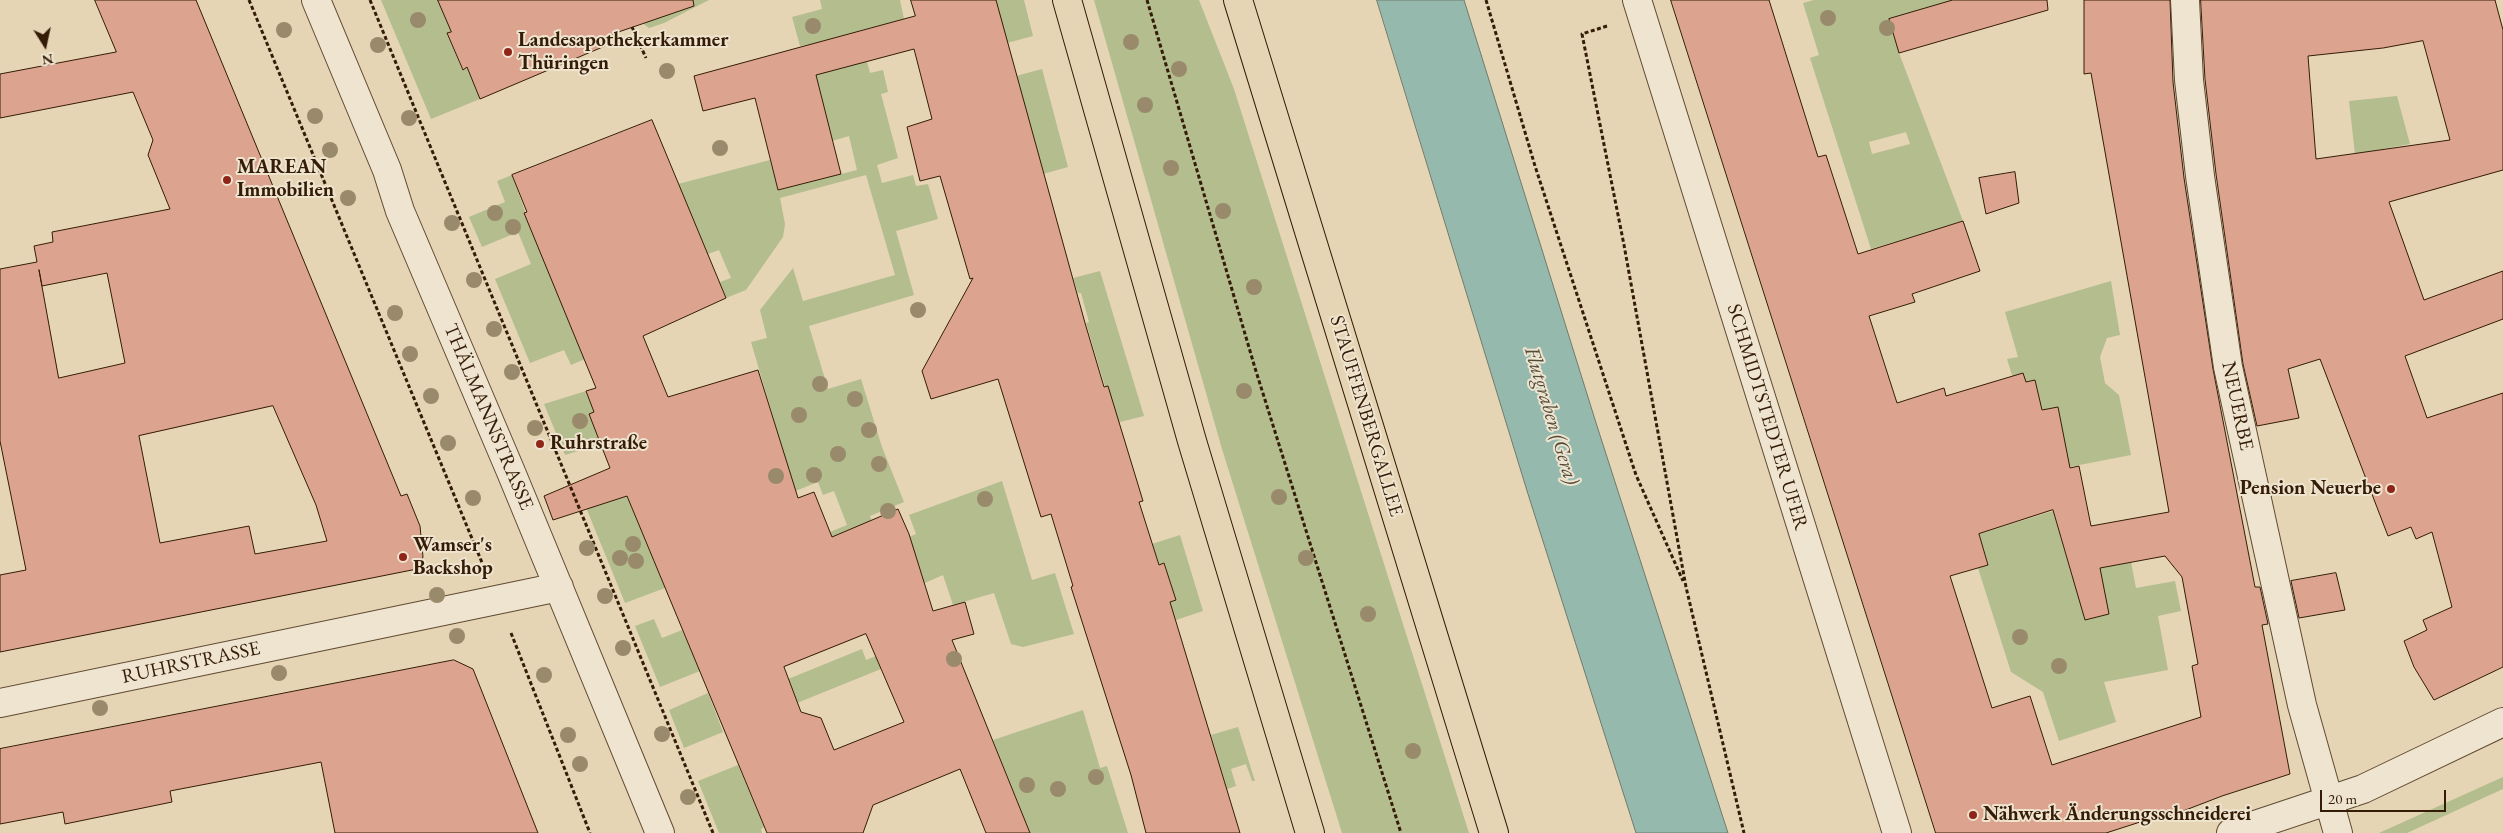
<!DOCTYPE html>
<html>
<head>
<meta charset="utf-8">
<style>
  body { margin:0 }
  #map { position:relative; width:2503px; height:833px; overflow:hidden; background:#e5d5b5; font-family:"EB Garamond",serif }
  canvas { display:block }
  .north { position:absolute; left:20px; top:20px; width:50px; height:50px; -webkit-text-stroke:4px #eee4cf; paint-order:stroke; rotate:170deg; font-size:14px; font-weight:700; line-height:20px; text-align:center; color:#341c07 }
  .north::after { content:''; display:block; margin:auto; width:18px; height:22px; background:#341c07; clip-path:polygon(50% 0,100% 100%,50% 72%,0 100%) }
  .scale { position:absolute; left:2320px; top:790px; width:126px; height:22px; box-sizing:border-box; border:2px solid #341c07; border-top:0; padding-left:6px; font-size:15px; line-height:18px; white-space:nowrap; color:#341c07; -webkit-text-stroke:4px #eee4cf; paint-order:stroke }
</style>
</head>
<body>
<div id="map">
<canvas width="2503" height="833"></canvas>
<div class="north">N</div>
<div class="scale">20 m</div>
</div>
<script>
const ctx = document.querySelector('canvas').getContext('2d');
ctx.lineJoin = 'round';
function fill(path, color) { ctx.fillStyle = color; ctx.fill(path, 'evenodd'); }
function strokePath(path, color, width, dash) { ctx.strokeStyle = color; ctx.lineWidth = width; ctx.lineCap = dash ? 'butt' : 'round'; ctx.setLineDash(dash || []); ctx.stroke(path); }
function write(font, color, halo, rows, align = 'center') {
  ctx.font = font + ' "EB Garamond",serif'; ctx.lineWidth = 4; ctx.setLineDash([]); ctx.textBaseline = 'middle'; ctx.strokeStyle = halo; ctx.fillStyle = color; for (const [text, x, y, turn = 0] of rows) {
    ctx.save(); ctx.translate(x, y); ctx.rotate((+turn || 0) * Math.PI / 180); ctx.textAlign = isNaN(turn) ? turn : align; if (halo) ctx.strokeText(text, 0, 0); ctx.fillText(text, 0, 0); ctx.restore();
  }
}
fill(new Path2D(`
  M 381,0 L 443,0 L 451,32 L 447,34 L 462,69 L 467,67 L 480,99 L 431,119 Z
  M 642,0 L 709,0 L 664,23 L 649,28 L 641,22 Z
  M 820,0 L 900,0 L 904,19 L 859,31 L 870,73 L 883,70 L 888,92 L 881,94 L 898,158 L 877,165 L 882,183 L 913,175 L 916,186 L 928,184 L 938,219 L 896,231 L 914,295 L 809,326 L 828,389 L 861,379 L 882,447 L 904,502 L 870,516 L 883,548 L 916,534 L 909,515 L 1002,481 L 1032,580 L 1055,573 L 1074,634 L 1023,647 L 1011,644 L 994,593 L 953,605 L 943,575 L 909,590 L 845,568 L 830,532 L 847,525 L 834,491 L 823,495 L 818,482 L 735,515 L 782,447 L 751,342 L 767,338 L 760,310 L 793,268 L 803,301 L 895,275 L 866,175 L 780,198 L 785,224 L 783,237 L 746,290 L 726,298 L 720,282 L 731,278 L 719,250 L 708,254 L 678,184 L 770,160 L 778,190 L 857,170 L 849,136 L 832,141 L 809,45 L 800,46 L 792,17 L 822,9 Z
  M 996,0 L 1024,0 L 1033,36 L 1007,43 Z
  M 1094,0 L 1199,0 L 1234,89 L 1469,833 L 1342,833 L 1222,449 Z
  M 1814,0 L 1962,0 L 1889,19 L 1899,53 L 1963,221 L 1871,249 L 1810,58 L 1819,55 L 1803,3 ZM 1906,132 L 1910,144 L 1872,154 L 1869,142 Z
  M 1042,69 L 1068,167 L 1043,174 L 1016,76 Z
  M 2397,96 L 2410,144 L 2355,154 L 2349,101 Z
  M 512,175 L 538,247 L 561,293 L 558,295 L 572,329 L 587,358 L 571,365 L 564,350 L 530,363 L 495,279 L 531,264 L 518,232 L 482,247 L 469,217 L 505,202 L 497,181 Z
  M 1100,271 L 1144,416 L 1116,423 L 1086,323 L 1089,322 L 1081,293 L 1078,293 L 1073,278 Z
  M 2111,281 L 2120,335 L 2107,338 L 2100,357 L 2105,383 L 2119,395 L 2131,455 L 2064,468 L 2064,438 L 2058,407 L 2042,410 L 2035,380 L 2015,385 L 2007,359 L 2018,357 L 2005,312 Z
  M 586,391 L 594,412 L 590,414 L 601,444 L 565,455 L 544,404 Z
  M 576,483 L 623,497 L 627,496 L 665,588 L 625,603 Z
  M 2053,511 L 2071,573 L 2131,562 L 2136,588 L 2175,581 L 2181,611 L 2158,616 L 2168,670 L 2104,682 L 2116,722 L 2059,741 L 2043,692 L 2011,672 L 1978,568 L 1988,564 L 1979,534 Z
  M 1180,535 L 1203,611 L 1176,620 L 1170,602 L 1176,600 L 1164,563 L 1159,565 L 1152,544 Z
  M 654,619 L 662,638 L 682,630 L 700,671 L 660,687 L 635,626 Z
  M 862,649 L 866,660 L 876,656 L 881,669 L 797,703 L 788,679 Z
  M 708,693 L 723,732 L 684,748 L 669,710 Z
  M 1083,710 L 1100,768 L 1107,766 L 1128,833 L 1030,833 L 993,740 Z
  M 1238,727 L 1255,781 L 1252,781 L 1246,764 L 1231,769 L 1236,786 L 1227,789 L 1211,735 Z
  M 738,765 L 764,827 L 761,829 L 762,833 L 719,833 L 698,781 Z
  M 2503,777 L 2503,789 L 2407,833 L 2379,833 Z`), '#b3bd8e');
const water = new Path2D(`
  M 1377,0 L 1464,0 L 1597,426 L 1728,833 L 1636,833 L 1528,494 Z`);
fill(water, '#96b9ae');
strokePath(water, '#6f7a6b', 1);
const building = new Path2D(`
  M 95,0 L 196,0 L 401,496 L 407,494 L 420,526 L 423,557 L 417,569 L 0,652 L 0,575 L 26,570 L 0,441 L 0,269 L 37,262 L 34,246 L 53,242 L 52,232 L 170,209 L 148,155 L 153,140 L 133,92 L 0,118 L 0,74 L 116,52 ZM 39,270 L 42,286 L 107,273 L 125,363 L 59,378 ZM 273,406 L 316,505 L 327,541 L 255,554 L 249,526 L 160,543 L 139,436 Z
  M 438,0 L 693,0 L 694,6 L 601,38 L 605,46 L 480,99 L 467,67 L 463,70 L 447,33 L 451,32 Z
  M 911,0 L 996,0 L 1085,323 L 1104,387 L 1108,386 L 1143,501 L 1139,502 L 1159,565 L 1164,563 L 1176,600 L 1170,602 L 1240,833 L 1146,833 L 1131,775 L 1071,587 L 1073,586 L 1051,514 L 1041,517 L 998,379 L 931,399 L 922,371 L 973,278 L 970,279 L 940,176 L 920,181 L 907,127 L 932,119 L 914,49 L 816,75 L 841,174 L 778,190 L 755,98 L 703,111 L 694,76 L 915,16 Z
  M 1671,0 L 1769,0 L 1818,157 L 1826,155 L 1858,254 L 1963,221 L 1980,271 L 1912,294 L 1915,302 L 1869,316 L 1897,403 L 1944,388 L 1946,396 L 2023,373 L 2026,382 L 2035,380 L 2042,410 L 2058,407 L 2070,468 L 2079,466 L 2091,526 L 2169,512 L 2091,73 L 2084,74 L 2084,0 L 2170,0 L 2173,82 L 2184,178 L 2213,369 L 2255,587 L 2260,587 L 2268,624 L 2262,625 L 2290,774 L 2222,796 L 2170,816 L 2168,813 L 2106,833 L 1936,833 ZM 2053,510 L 2085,620 L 2109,614 L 2100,568 L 2165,556 L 2182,577 L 2198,664 L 2192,666 L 2201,717 L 2052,765 L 2030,696 L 1992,708 L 1950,576 L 1988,565 L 1979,534 Z
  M 1953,0 L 2047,0 L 2048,10 L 1899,53 L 1889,19 Z
  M 2201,0 L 2495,0 L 2503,30 L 2503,170 L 2389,202 L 2424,300 L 2503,271 L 2503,319 L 2405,356 L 2427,418 L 2503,393 L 2503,667 L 2434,700 L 2414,667 L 2404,641 L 2427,630 L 2423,620 L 2452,607 L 2432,532 L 2416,539 L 2411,527 L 2388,536 L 2320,359 L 2288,369 L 2299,418 L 2257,426 L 2243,364 L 2216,174 L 2205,79 ZM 2423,41 L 2450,140 L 2316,159 L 2308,56 L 2383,48 Z
  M 652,120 L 726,298 L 643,336 L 668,397 L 758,370 L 798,498 L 814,492 L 832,537 L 898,509 L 909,534 L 933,611 L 965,602 L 974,634 L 952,640 L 1030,833 L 986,833 L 960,769 L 873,805 L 863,833 L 767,833 L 627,496 L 553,520 L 544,496 L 610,468 L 589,414 L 594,412 L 586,391 L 596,388 L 524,213 L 527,212 L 512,175 ZM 866,634 L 904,722 L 834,750 L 821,718 L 801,712 L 784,667 Z
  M 2015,172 L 2019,203 L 1986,214 L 1979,178 Z
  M 2336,573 L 2345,610 L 2299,618 L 2291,581 Z
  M 454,660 L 473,669 L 538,833 L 335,833 L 321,762 L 170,791 L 172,802 L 65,824 L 63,812 L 0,824 L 0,749 Z`);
fill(building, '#dca48e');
strokePath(building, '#341c07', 1);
const minor = new Path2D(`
  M 316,0 L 387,170 L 400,211 L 511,472 L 660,833
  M 1637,0 L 1897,833
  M 2185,0 L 2189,80 L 2200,176 L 2228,367 L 2302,705 L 2338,833
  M 0,703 L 559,587
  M 2231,833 L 2363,789 L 2503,722`);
const major = new Path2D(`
  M 1067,0 L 1192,441 L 1310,833
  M 1238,0 L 1494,833`);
strokePath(minor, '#604a32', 30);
strokePath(major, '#341c07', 30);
strokePath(new Path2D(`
  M 249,0 L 483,565
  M 370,0 L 713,833
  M 1147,0 L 1255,368 L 1401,833
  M 1486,0 L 1535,166 L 1636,475 L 1683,581
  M 1607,26 L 1582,34 L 1624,245 L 1686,587 L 1744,833
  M 632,27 L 646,58
  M 511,633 L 590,833`), '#341c07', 3, [4, 2.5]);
strokePath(minor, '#eee4cf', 28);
strokePath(major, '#e5d5b5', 28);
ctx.fillStyle = '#998a6c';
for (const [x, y] of [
  [1828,18],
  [418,20],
  [813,26],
  [1887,28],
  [284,30],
  [1131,42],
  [378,45],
  [1179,69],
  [667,71],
  [1145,105],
  [315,116],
  [409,118],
  [720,148],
  [330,150],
  [1171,168],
  [348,198],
  [1223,211],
  [495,213],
  [452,223],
  [513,227],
  [474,280],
  [1254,287],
  [918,310],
  [395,313],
  [494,329],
  [410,354],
  [512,372],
  [820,384],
  [1244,391],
  [431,396],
  [855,399],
  [799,415],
  [580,421],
  [535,428],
  [869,430],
  [448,443],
  [838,454],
  [879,464],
  [814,475],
  [776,476],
  [1279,497],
  [473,498],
  [985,499],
  [888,511],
  [633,544],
  [587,548],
  [620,558],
  [1306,558],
  [636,561],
  [437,595],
  [605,596],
  [1368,614],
  [457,636],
  [2020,637],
  [623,648],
  [954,659],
  [2059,666],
  [279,673],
  [544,675],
  [100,708],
  [662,734],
  [568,735],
  [1413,751],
  [580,764],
  [1096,777],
  [1027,785],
  [1058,789],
  [688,797]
]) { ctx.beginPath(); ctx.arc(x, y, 8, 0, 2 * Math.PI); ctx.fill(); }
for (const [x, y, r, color] of [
  [508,52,5,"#8f2418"],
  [227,180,5,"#8f2418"],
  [540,444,5,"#8f2418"],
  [2391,489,5,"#8f2418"],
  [403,557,5,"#8f2418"],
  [1973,815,5,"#8f2418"]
]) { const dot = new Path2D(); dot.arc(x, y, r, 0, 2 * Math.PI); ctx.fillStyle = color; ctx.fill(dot); strokePath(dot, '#eee4cf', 2); }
write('bold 20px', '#341c07', '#eee4cf', [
  ["Landesapothekerkammer",518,41],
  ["Thüringen",518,64],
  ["MAREAN",237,168],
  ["Immobilien",237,191],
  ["Ruhrstraße",550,444],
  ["Pension Neuerbe",2381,489,"right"],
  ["Wamser's",413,546],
  ["Backshop",413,569],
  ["Nähwerk Änderungsschneiderei",1983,815]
], 'left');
write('20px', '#341c07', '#eee4cf', [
  ["NEUERBE",2237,406,78],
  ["STAUFFENBERGALLEE",1366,416,73],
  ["THÄLMANNSTRASSE",488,417,67],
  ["SCHMIDTSTEDTER UFER",1767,417,73],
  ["RUHRSTRASSE",191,663,-12]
]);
write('italic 21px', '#514b39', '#eee4cf', [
  ["Flutgraben (Gera)",1551,416,73]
]);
</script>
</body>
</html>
